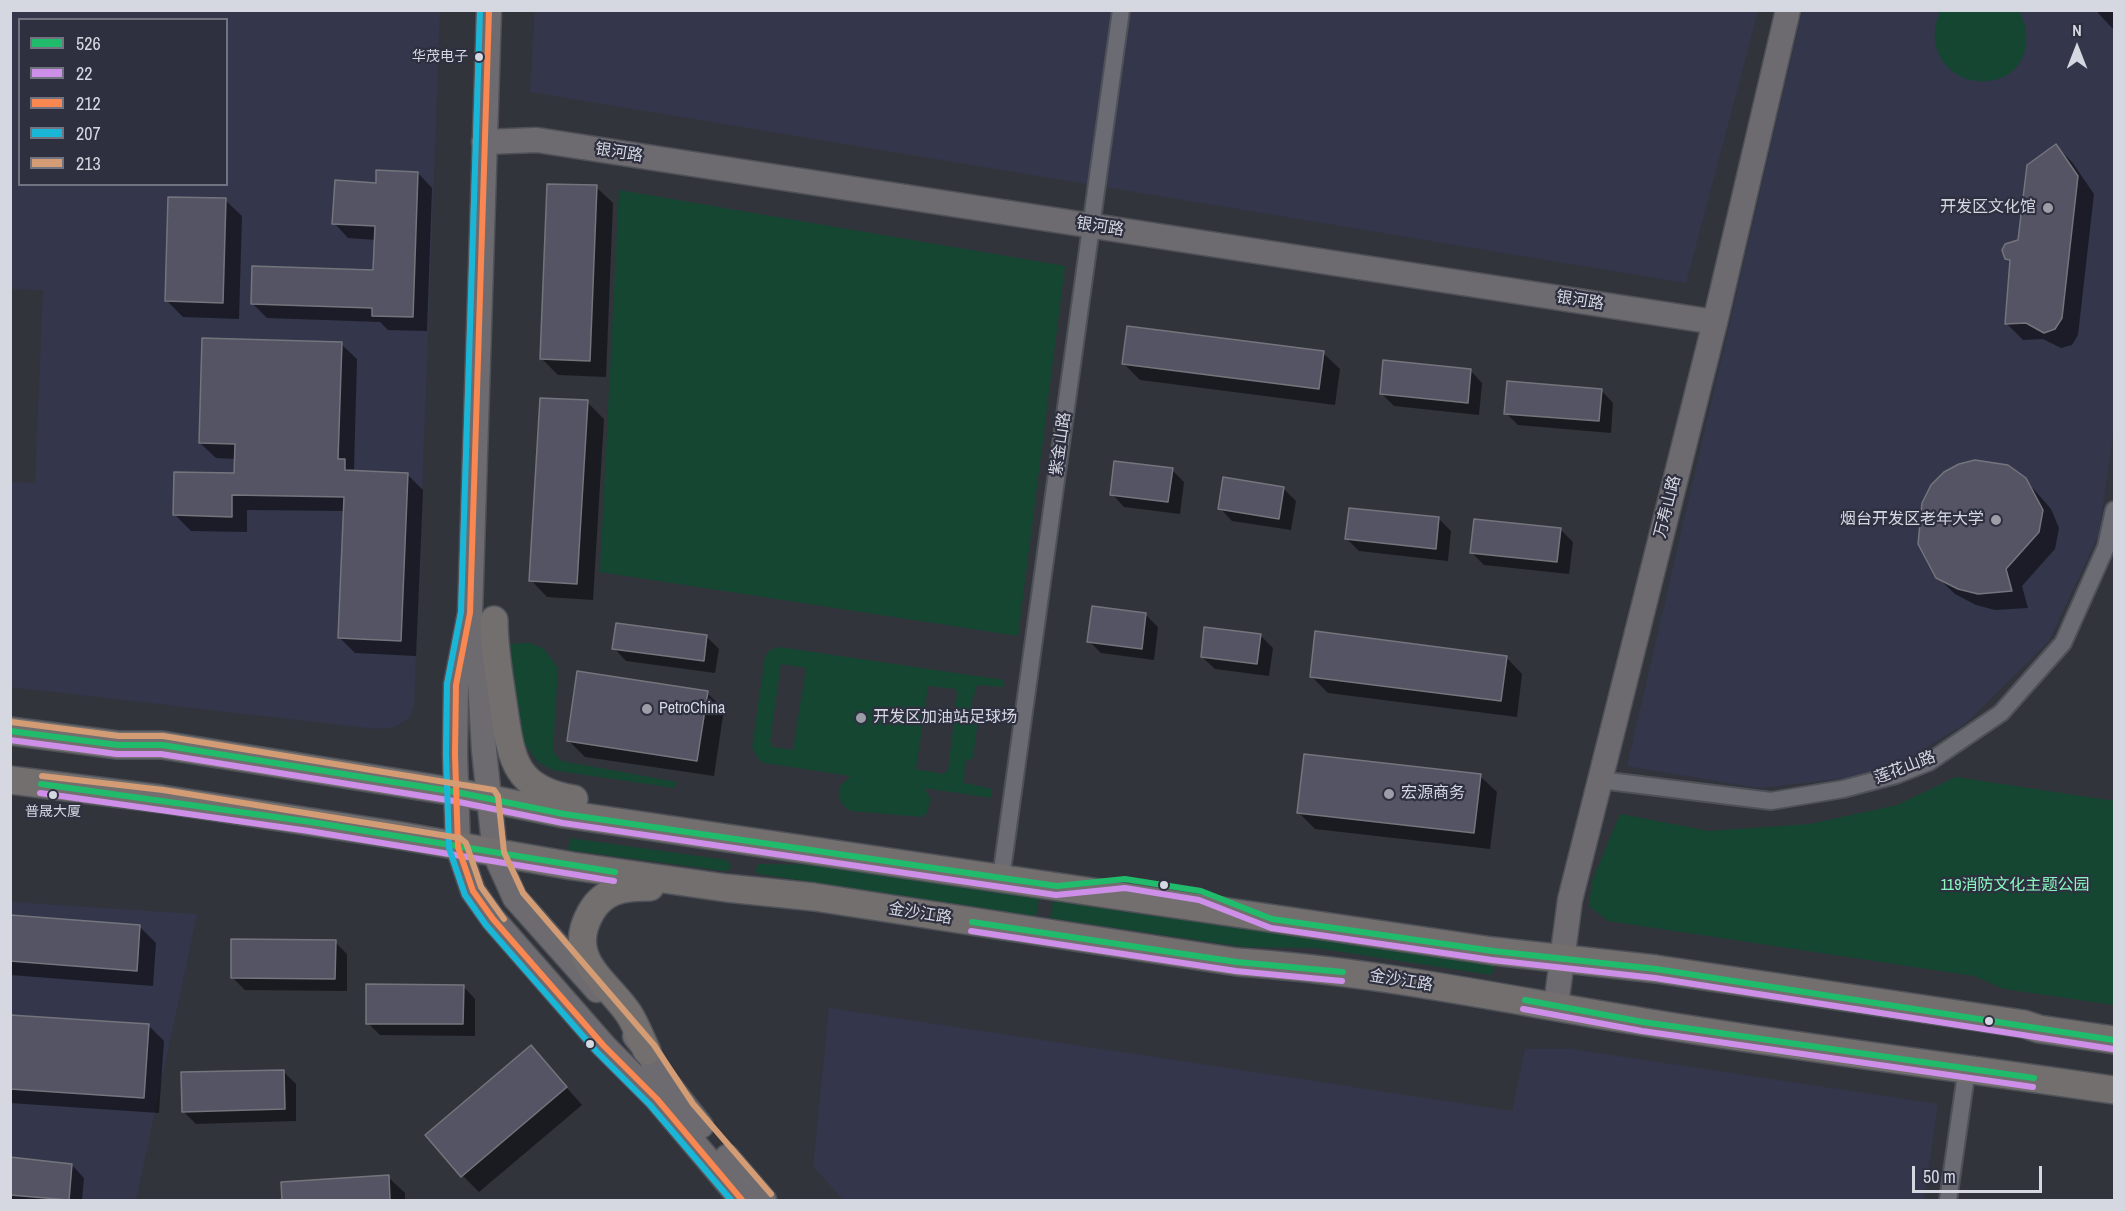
<!DOCTYPE html>
<html>
<head>
<meta charset="utf-8">
<style>
  body { margin:0 }
  #map { position:relative; width:2125px; height:1211px; overflow:hidden; background:#32343c; font-family:"Archivo Narrow",sans-serif }
  canvas { display:block }
  .frame { position:absolute; inset:0; border:12px solid #d5d7e1; pointer-events:none }
  .legend { position:absolute; left:18px; top:18px; width:210px; height:168px; box-sizing:border-box; background:#2e3040; border:2px solid #717380; margin:0; padding:8px 10px; list-style:none; font-size:18px; color:#d5d7e1 }
  .legend li { display:flex; align-items:center; gap:12px; height:30px }
  .legend b { width:30px; border:2px solid #717380 }
  .north { position:absolute; left:2047px; top:18px; width:60px; height:60px; -webkit-text-stroke:4px #2e3040; paint-order:stroke; rotate:0deg; font-size:16px; font-weight:700; line-height:24px; text-align:center; color:#d5d7e1 }
  .north::after { content:''; display:block; margin:auto; width:21px; height:27px; background:#d5d7e1; clip-path:polygon(50% 0,100% 100%,50% 72%,0 100%) }
  .scale { position:absolute; left:1912px; top:1166px; width:130px; height:27px; box-sizing:border-box; border:3px solid #d5d7e1; border-top:0; padding-left:8px; font-size:18px; line-height:21px; white-space:nowrap; color:#d5d7e1; -webkit-text-stroke:4px #2e3040; paint-order:stroke }
</style>
</head>
<body>
<div id="map">
<canvas width="2125" height="1211"></canvas>
<div class="frame"></div>
<ul class="legend">
<li><b style="height:8px;background:#20bc6c"></b>526</li>
<li><b style="height:8px;background:#ce8fe9"></b>22</li>
<li><b style="height:8px;background:#f88751"></b>212</li>
<li><b style="height:8px;background:#1ab6d8"></b>207</li>
<li><b style="height:8px;background:#d39c74"></b>213</li>
</ul>
<div class="north">N</div>
<div class="scale">50 m</div>
</div>
<script>
const ctx = document.querySelector('canvas').getContext('2d');
ctx.lineJoin = 'round';
function fill(path, color) { ctx.fillStyle = color; ctx.fill(path, 'evenodd'); }
function strokePath(path, color, width, dash) { ctx.strokeStyle = color; ctx.lineWidth = width; ctx.lineCap = dash ? 'butt' : 'round'; ctx.setLineDash(dash || []); ctx.stroke(path); }
function write(font, color, halo, rows, align = 'center') {
  ctx.font = font + ' "Archivo Narrow","Noto Sans SC",sans-serif'; ctx.lineWidth = 4.5; ctx.setLineDash([]); ctx.textBaseline = 'middle'; ctx.strokeStyle = halo; ctx.fillStyle = color; for (const [text, x, y, turn = 0] of rows) {
    ctx.save(); ctx.translate(x, y); ctx.rotate((+turn || 0) * Math.PI / 180); ctx.textAlign = isNaN(turn) ? turn : align; if (halo) ctx.strokeText(text, 0, 0); ctx.fillText(text, 0, 0); ctx.restore();
  }
}
fill(new Path2D(`
  M 11,11 L 440,11 L 414,707 L 409,718 L 395,727 L 376,729 L 11,687 L 10,482 L 35,483 L 43,290 L 11,289 ZM 20,20 L 226,20 L 226,184 L 20,184 Z
  M 535,11 L 1758,11 L 1686,283 L 530,92 Z
  M 1802,11 L 2114,11 L 2114,427 L 2099,534 L 2049,641 L 1966,723 L 1883,774 L 1759,788 L 1627,766 Z
  M 10,902 L 197,914 L 136,1200 L 11,1200 Z
  M 829,1008 L 1512,1111 L 1525,1049 L 1571,1049 L 1938,1104 L 1924,1200 L 843,1200 L 813,1166 Z`), '#34364b');
fill(new Path2D(`
  M 1941,10 L 2019,11 C 2035,38 2025,78 1988,81 C 1948,85 1922,46 1941,10 Z
  M 619,190 L 1065,266 L 1018,636 L 600,572 Z
  M 531,643 L 544,649 L 558,668 L 553,751 L 561,761 L 677,782 L 674,788 L 552,770 L 538,762 L 521,739 L 505,644 Z
  M 779,647 L 1004,680 L 1003,687 L 977,685 L 971,705 L 979,713 L 973,758 L 965,761 L 964,783 L 992,789 L 992,798 L 924,788 L 931,799 L 927,813 L 922,817 L 851,811 C 840,805 838,799 840,786 L 851,776 L 764,763 L 758,759 L 752,747 L 765,657 L 770,650 ZM 781,664 L 806,668 L 793,750 L 772,747 L 770,741 ZM 928,686 L 956,689 L 957,694 L 948,771 L 943,774 L 916,769 Z
  M 1956,777 L 2114,801 L 2114,1005 L 2004,989 L 1974,976 L 1608,921 L 1589,906 L 1592,881 L 1620,814 L 1709,831 L 1810,824 L 1897,805 Z
  M 570,838 L 727,860 L 731,866 L 729,870 L 724,871 L 568,850 Z
  M 758,864 L 834,865 L 1039,898 L 1036,916 L 759,874 L 755,872 Z
  M 1053,901 L 1494,965 L 1492,975 L 1316,948 L 1244,947 L 1050,918 Z`), '#144632');
fill(new Path2D(`
  M 2098,10 L 2114,10 L 2114,30 L 2098,13 Z
  M 2056,146 L 2072,162 L 2094,194 L 2078,335 L 2072,345 L 2061,348 L 2043,339 L 2023,340 L 2006,323 L 2011,262 L 2007,258 L 2020,242 Z
  M 418,173 L 432,188 L 427,331 L 388,330 L 380,322 L 267,318 L 252,303 L 375,272 L 376,240 L 348,238 L 334,223 L 378,184 Z
  M 596,187 L 613,203 L 606,377 L 558,375 L 542,359 Z
  M 225,200 L 242,216 L 239,319 L 183,317 L 167,301 Z
  M 341,344 L 357,359 L 354,470 L 408,475 L 423,490 L 416,656 L 355,653 L 340,638 L 345,511 L 247,510 L 247,532 L 191,531 L 175,515 L 236,474 L 236,459 L 216,458 L 200,443 Z
  M 1323,353 L 1340,369 L 1335,405 L 1140,380 L 1124,364 Z
  M 1470,370 L 1482,383 L 1479,415 L 1394,406 L 1382,394 Z
  M 1601,390 L 1613,403 L 1611,433 L 1518,425 L 1506,413 Z
  M 587,402 L 604,419 L 593,600 L 547,597 L 531,580 Z
  M 1172,470 L 1184,482 L 1180,514 L 1124,507 L 1112,494 Z
  M 2025,479 L 2051,509 L 2059,528 L 2055,549 L 2022,586 L 2028,608 L 1995,610 L 1976,605 L 1955,594 L 1937,577 Z
  M 1283,488 L 1296,501 L 1291,530 L 1232,521 L 1220,508 Z
  M 1439,519 L 1451,531 L 1448,561 L 1359,551 L 1347,539 Z
  M 1560,529 L 1573,542 L 1569,574 L 1484,565 L 1471,552 Z
  M 1146,615 L 1158,627 L 1154,660 L 1101,653 L 1089,641 Z
  M 706,636 L 719,649 L 715,673 L 626,661 L 614,648 Z
  M 1261,636 L 1273,648 L 1269,676 L 1215,669 L 1202,657 Z
  M 1506,657 L 1522,674 L 1517,717 L 1328,693 L 1311,676 Z
  M 707,693 L 724,709 L 714,776 L 585,757 L 568,740 Z
  M 1480,776 L 1497,792 L 1490,849 L 1315,829 L 1299,813 Z
  M 10,917 L 140,927 L 156,943 L 153,986 L 10,975 Z
  M 335,942 L 347,954 L 347,991 L 245,990 L 232,977 Z
  M 463,986 L 475,999 L 475,1036 L 380,1035 L 368,1023 Z
  M 10,1016 L 148,1025 L 164,1041 L 159,1113 L 10,1103 Z
  M 531,1047 L 582,1105 L 479,1192 L 463,1176 Z
  M 283,1071 L 296,1084 L 296,1121 L 196,1124 L 183,1111 Z
  M 10,1159 L 72,1165 L 84,1178 L 82,1200 L 10,1200 Z
  M 388,1177 L 405,1193 L 405,1200 L 284,1200 L 283,1183 Z`), '#0007');
const building = new Path2D(`
  M 2056,144 L 2078,176 L 2062,318 L 2055,329 L 2044,333 L 2026,323 L 2005,324 L 2010,260 L 2005,259 L 2002,250 L 2005,244 L 2018,240 L 2027,165 Z
  M 376,170 L 418,172 L 413,317 L 372,316 L 372,308 L 251,304 L 252,266 L 373,270 L 375,226 L 332,224 L 335,180 L 376,183 Z
  M 547,184 L 597,185 L 590,361 L 540,359 Z
  M 168,197 L 226,198 L 223,303 L 165,301 Z
  M 1127,326 L 1324,351 L 1319,389 L 1122,364 Z
  M 202,338 L 342,342 L 338,459 L 345,459 L 345,470 L 408,473 L 401,641 L 338,638 L 344,497 L 232,495 L 232,517 L 173,515 L 174,472 L 234,473 L 235,444 L 199,443 Z
  M 1383,360 L 1471,369 L 1468,403 L 1380,394 Z
  M 1507,381 L 1602,389 L 1599,421 L 1504,414 Z
  M 540,398 L 588,400 L 577,584 L 529,581 Z
  M 1975,460 L 2008,465 L 2026,478 L 2043,510 L 2039,532 L 2006,569 L 2012,591 L 1978,594 L 1958,589 L 1936,578 L 1918,544 L 1922,503 L 1931,485 L 1944,472 L 1959,464 Z
  M 1114,461 L 1173,468 L 1168,502 L 1110,495 Z
  M 1223,477 L 1284,487 L 1279,519 L 1218,509 Z
  M 1349,508 L 1439,517 L 1436,549 L 1345,539 Z
  M 1474,519 L 1561,528 L 1557,562 L 1470,553 Z
  M 1092,606 L 1146,613 L 1142,649 L 1087,642 Z
  M 616,623 L 707,635 L 704,661 L 612,649 Z
  M 1204,627 L 1261,634 L 1257,664 L 1201,657 Z
  M 1315,631 L 1507,656 L 1501,701 L 1310,677 Z
  M 577,671 L 708,691 L 697,761 L 567,741 Z
  M 1304,754 L 1481,774 L 1474,833 L 1297,813 Z
  M 10,915 L 140,925 L 137,971 L 10,961 Z
  M 231,939 L 336,940 L 335,979 L 231,978 Z
  M 366,984 L 464,985 L 463,1024 L 366,1024 Z
  M 10,1015 L 149,1024 L 144,1098 L 10,1089 Z
  M 531,1045 L 567,1087 L 461,1177 L 425,1135 Z
  M 284,1070 L 285,1109 L 182,1112 L 181,1072 Z
  M 10,1157 L 72,1164 L 69,1200 L 10,1195 Z
  M 389,1175 L 390,1200 L 282,1200 L 281,1182 Z`);
fill(building, '#545464');
strokePath(building, '#74757c', 1.5);
const street = new Path2D(`
  M 1600,780 L 1771,801 L 1843,789 L 1896,775 L 1929,762 L 2001,713 L 2063,643 L 2106,547 L 2114,510
  M 1001,878 L 1121,10
  M 1948,1200 L 1967,1068`);
const secondary = new Path2D(`
  M 489,10 L 470,613 L 456,685 L 455,754 L 458,847 L 473,891 L 493,919 L 604,1046 L 657,1099 L 742,1200
  M 484,142 L 537,140 L 1715,322
  M 473,627 L 479,665 L 484,750 L 495,854 L 515,898 L 597,990
  M 1556,1005 L 1570,900 L 1715,322 L 1788,10
  M 635,1036 L 647,1051 L 659,1073 L 701,1126
  M 727,1157 L 764,1200`);
const primary = new Path2D(`
  M 494,620 C 494,649 499,675 503,703 C 511,756 512,789 574,799
  M 10,731 L 118,745 L 162,745 L 456,792 L 564,814 L 1493,951 L 1656,969 L 2024,1024 L 2039,1029 L 2114,1040
  M 10,780 L 162,799 L 402,836 L 572,866 L 726,888 L 814,897 L 1237,962 C 1374,971 1508,1000 1644,1022 C 1800,1048 1958,1067 2114,1090
  M 647,1051 C 641,1039 636,1025 629,1014 C 606,980 564,959 591,912 C 604,889 625,887 650,887`);
strokePath(street, '#4f5158', 20);
strokePath(secondary, '#4f5158', 27);
strokePath(primary, '#4f5158', 30);
strokePath(street, '#6b6c73', 16);
strokePath(secondary, '#6d6b6f', 24);
strokePath(primary, '#736f6f', 27);
strokePath(new Path2D(`
  M 10,731 L 118,745 L 162,745 L 456,792 L 564,814 L 1057,886 L 1125,879 L 1201,891 L 1272,919 L 1493,951 L 1656,969 L 2114,1040
  M 41,784 L 311,822 L 615,872
  M 972,922 L 1237,962 L 1343,972
  M 1525,1000 L 1643,1022 L 2034,1078`), '#20bc6c', 6);
strokePath(new Path2D(`
  M 10,740 L 117,754 L 161,754 L 454,801 L 563,823 L 1056,895 L 1125,888 L 1199,900 L 1271,928 L 1492,960 L 1655,978 L 2113,1049
  M 40,793 L 309,831 L 614,881
  M 971,931 L 1236,971 L 1342,981
  M 1523,1009 L 1642,1031 L 2033,1087`), '#ce8fe9', 6);
strokePath(new Path2D(`
  M 489,10 L 470,613 L 456,685 L 455,754 L 458,847 L 473,891 L 493,919 L 604,1046 L 657,1099 L 742,1200`), '#f88751', 6);
strokePath(new Path2D(`
  M 480,10 L 461,612 L 447,684 L 446,754 L 449,848 L 465,895 L 486,925 L 597,1052 L 650,1105 L 731,1200`), '#1ab6d8', 6);
strokePath(new Path2D(`
  M 11,722 L 119,736 L 163,736 L 494,790 L 498,796 L 504,852 L 523,893 L 654,1045 L 693,1104 L 771,1194
  M 42,776 L 163,790 L 460,838 L 466,843 L 481,887 L 504,919`), '#d39c74', 6);
for (const [x, y, r, color] of [
  [479,57,5,"#d5d7e1"],
  [2048,208,6,"#9c9ea7"],
  [1996,520,6,"#9c9ea7"],
  [647,709,6,"#9c9ea7"],
  [861,718,6,"#9c9ea7"],
  [1389,794,6,"#9c9ea7"],
  [53,795,5,"#d5d7e1"],
  [1164,885,5,"#d5d7e1"],
  [1989,1021,5,"#d5d7e1"],
  [590,1044,5,"#d5d7e1"]
]) { const dot = new Path2D(); dot.arc(x, y, r, 0, 2 * Math.PI); ctx.fillStyle = color; ctx.fill(dot); strokePath(dot, '#2e3040', 2); }
write('14px', '#d5d7e1', '#2e3040', [
  ["华茂电子",468,57],
  ["普晟大厦",53,812,"center"]
], 'right');
write('16px', '#d5d7e1', '#2e3040', [
  ["银河路",619,153,9],
  ["银河路",1100,227,9],
  ["银河路",1580,301,9],
  ["紫金山路",1061,444,-82],
  ["万寿山路",1668,507,-76],
  ["莲花山路",1905,768,-21],
  ["金沙江路",920,914,9],
  ["金沙江路",1401,981,9]
]);
write('16px', '#d5d7e1', '#2e3040', [
  ["开发区文化馆",2036,208,"right"],
  ["烟台开发区老年大学",1984,520,"right"],
  ["PetroChina",659,709],
  ["开发区加油站足球场",873,718],
  ["宏源商务",1401,794]
], 'left');
write('16px', '#89f8bf', '#2e3040', [
  ["119消防文化主题公园",2015,886]
]);
</script>
</body>
</html>
